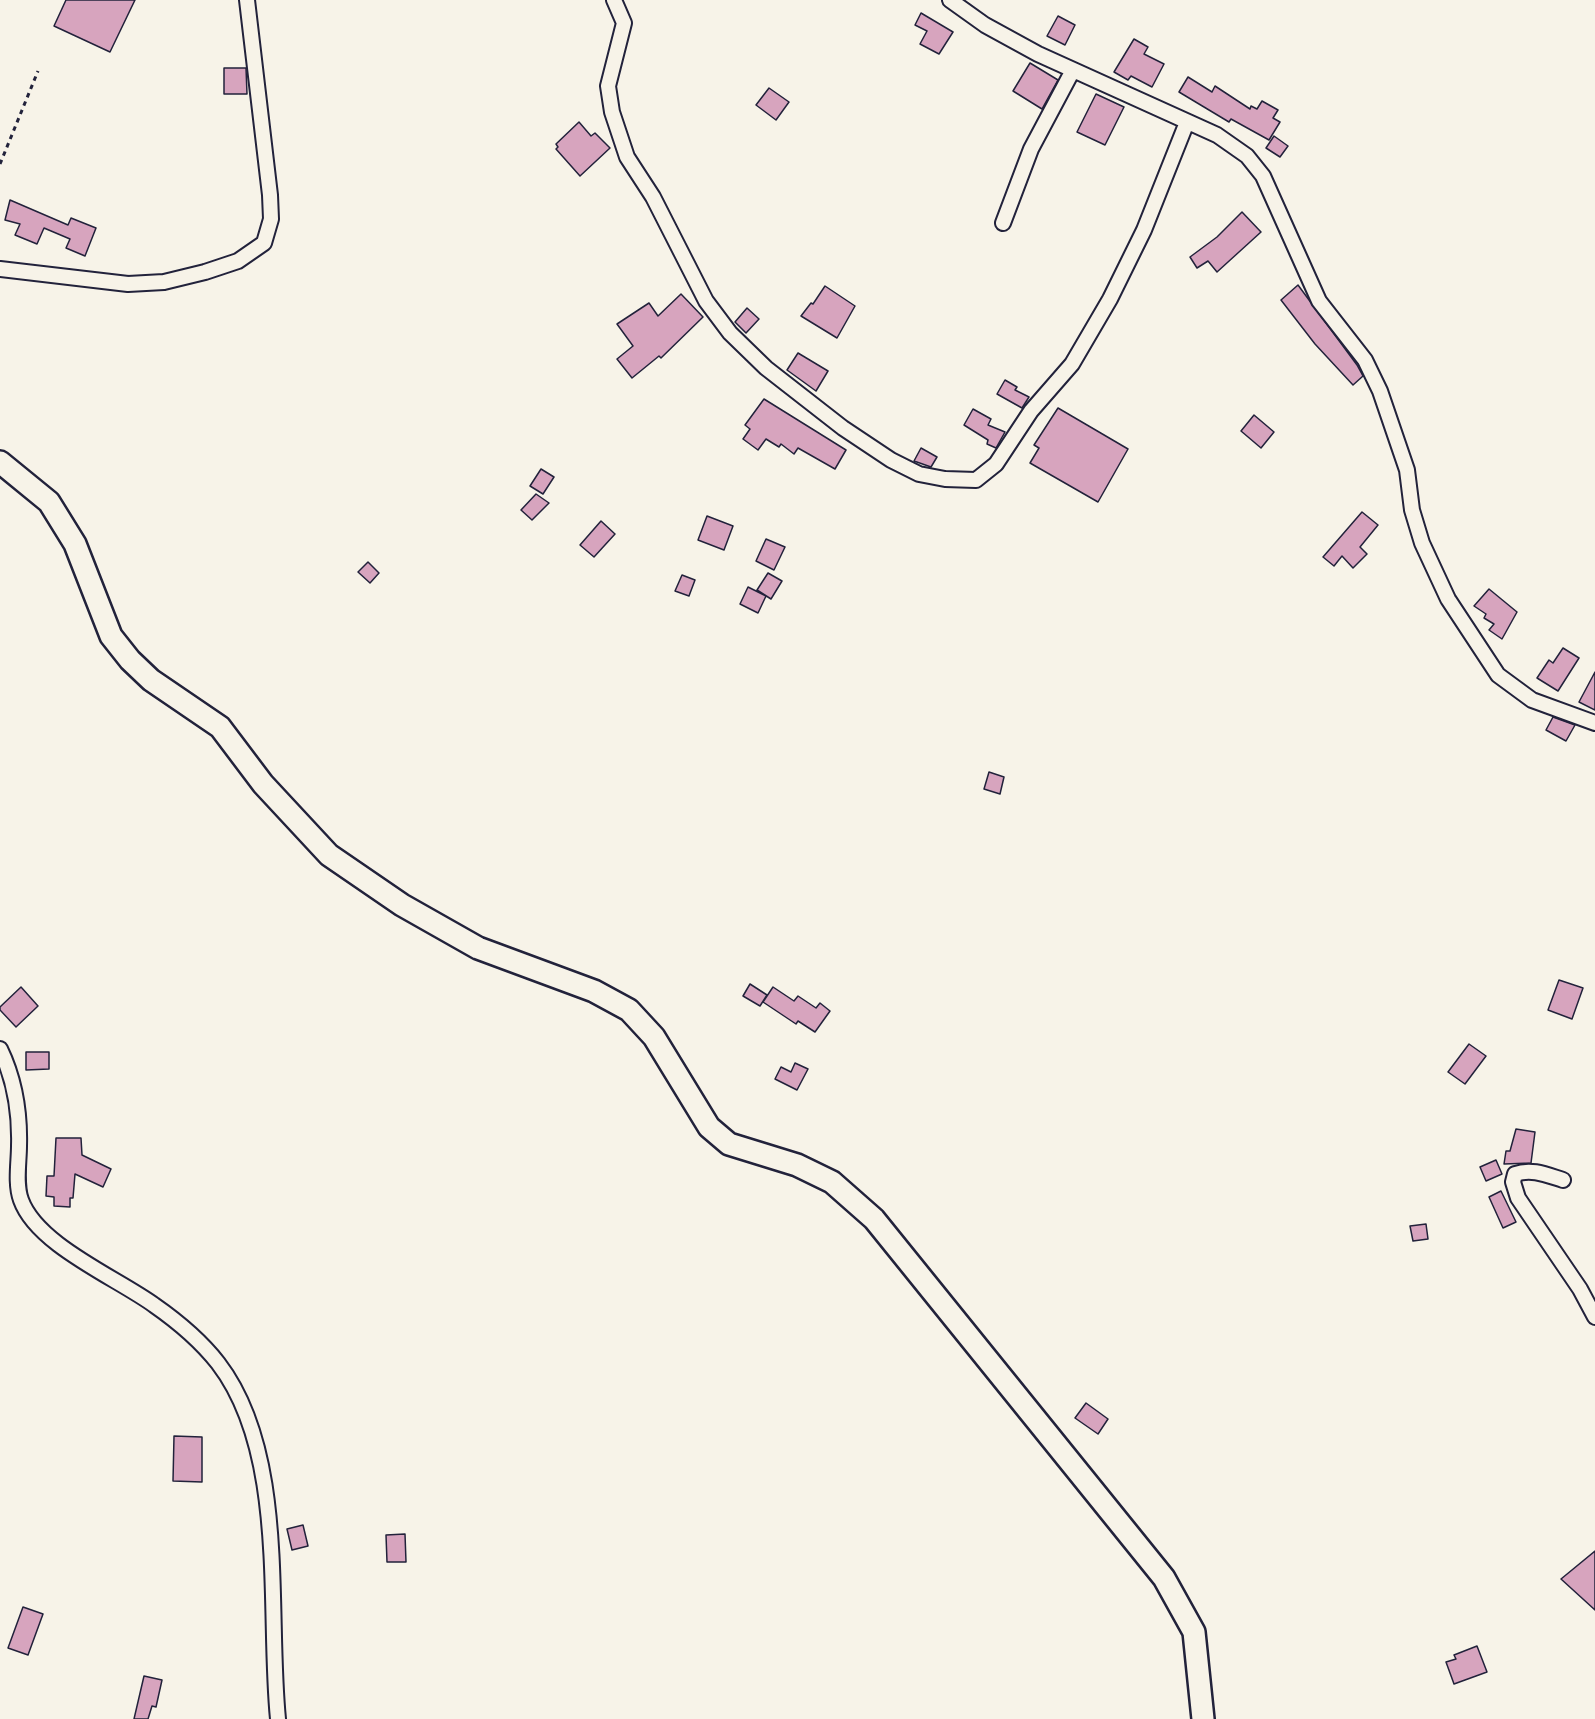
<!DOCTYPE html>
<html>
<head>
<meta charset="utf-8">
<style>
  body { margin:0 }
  canvas { display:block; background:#f7f3e8 }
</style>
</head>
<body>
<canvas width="1595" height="1719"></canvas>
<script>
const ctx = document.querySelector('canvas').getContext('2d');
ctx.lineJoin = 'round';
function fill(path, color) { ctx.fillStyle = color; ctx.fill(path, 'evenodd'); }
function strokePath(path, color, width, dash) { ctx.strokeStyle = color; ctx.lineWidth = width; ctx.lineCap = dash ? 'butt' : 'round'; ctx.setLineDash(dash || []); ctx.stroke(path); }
const building = new Path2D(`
  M 66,0 L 135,0 L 110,52 L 54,26 Z
  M 921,13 L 953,32 L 939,54 L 920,44 L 927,31 L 915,25 Z
  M 1058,16 L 1075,25 L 1065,45 L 1047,36 Z
  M 1134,39 L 1148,47 L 1144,54 L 1164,64 L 1152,87 L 1131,76 L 1128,80 L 1114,72 Z
  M 1030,63 L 1058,80 L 1042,109 L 1013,91 Z
  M 224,68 L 246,68 L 247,94 L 224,94 Z
  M 1188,77 L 1212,92 L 1215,86 L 1250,109 L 1251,106 L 1257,109 L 1262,101 L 1278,110 L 1273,118 L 1280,122 L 1269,140 L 1231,119 L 1229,122 L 1179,92 Z
  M 769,88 L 789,102 L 776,120 L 756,105 Z
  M 1096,94 L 1124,107 L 1105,145 L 1077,132 Z
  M 579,122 L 591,136 L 595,133 L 610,148 L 580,176 L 556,149 L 558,147 L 556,144 Z
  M 1274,136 L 1288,146 L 1280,157 L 1266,148 Z
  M 10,200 L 68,225 L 71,218 L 96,228 L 85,256 L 66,248 L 70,239 L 44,228 L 37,244 L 15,235 L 20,224 L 5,220 Z
  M 1242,212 L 1261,232 L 1217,272 L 1208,261 L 1197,268 L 1190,257 L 1217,237 Z
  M 1298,285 L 1357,365 L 1363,376 L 1353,385 L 1315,344 L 1281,300 Z
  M 825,286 L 855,306 L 837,338 L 801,316 L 811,303 L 813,304 Z
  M 681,294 L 703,317 L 661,358 L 659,356 L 632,378 L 617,359 L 633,346 L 617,324 L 649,303 L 658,316 Z
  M 747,308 L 759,319 L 746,333 L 735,322 Z
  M 798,353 L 828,371 L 816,391 L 787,370 Z
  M 1005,380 L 1017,387 L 1015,390 L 1029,397 L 1022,408 L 997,394 Z
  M 764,399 L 846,450 L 835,469 L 798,448 L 794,454 L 781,444 L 779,447 L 766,439 L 758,450 L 743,439 L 750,429 L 745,425 Z
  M 1058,408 L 1128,449 L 1098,502 L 1030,463 L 1039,448 L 1034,445 Z
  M 973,409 L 991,419 L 988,425 L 1005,432 L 996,448 L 987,444 L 988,440 L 964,425 Z
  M 1254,415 L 1274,432 L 1261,448 L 1241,431 Z
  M 921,448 L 937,457 L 931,467 L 914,461 Z
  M 541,469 L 554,477 L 543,494 L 530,486 Z
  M 536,494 L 549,503 L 532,520 L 521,510 Z
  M 1362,512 L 1378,525 L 1360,547 L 1367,554 L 1353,568 L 1342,556 L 1334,566 L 1323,557 Z
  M 707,516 L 733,526 L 724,550 L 698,540 Z
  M 601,521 L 615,534 L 594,557 L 580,545 Z
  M 766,539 L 785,547 L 774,570 L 756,561 Z
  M 368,562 L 379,573 L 370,583 L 358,572 Z
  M 768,573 L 782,581 L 771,599 L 757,590 Z
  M 682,575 L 695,580 L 689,596 L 675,591 Z
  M 748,587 L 766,596 L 758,613 L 740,604 Z
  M 1489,589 L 1517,612 L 1502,639 L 1489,630 L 1494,624 L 1484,618 L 1486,614 L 1474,606 Z
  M 1563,648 L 1579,658 L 1558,691 L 1537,678 L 1549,660 L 1553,663 Z
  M 1595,672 L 1595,710 L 1579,702 Z
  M 1553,717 L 1575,725 L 1566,741 L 1546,730 Z
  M 989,772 L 1004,777 L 1000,794 L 984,789 Z
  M 1559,980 L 1583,988 L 1572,1019 L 1548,1010 Z
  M 750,984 L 767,995 L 760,1006 L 743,996 Z
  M 21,987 L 38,1006 L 16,1027 L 0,1010 L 0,1007 Z
  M 773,987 L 794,1001 L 798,996 L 816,1008 L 820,1003 L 830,1011 L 815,1032 L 798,1021 L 796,1024 L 763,1002 Z
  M 1469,1044 L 1486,1056 L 1465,1084 L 1448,1072 Z
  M 26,1052 L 49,1052 L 49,1069 L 26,1070 Z
  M 795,1063 L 808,1069 L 797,1090 L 775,1079 L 781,1067 L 791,1072 Z
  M 1516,1129 L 1535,1132 L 1531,1163 L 1504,1164 L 1506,1151 L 1510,1151 Z
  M 56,1138 L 81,1138 L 82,1155 L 111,1169 L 103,1187 L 75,1174 L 73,1198 L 70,1198 L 70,1207 L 54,1206 L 54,1197 L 46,1196 L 47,1176 L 54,1176 Z
  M 1496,1160 L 1502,1174 L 1486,1181 L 1480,1167 Z
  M 1501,1191 L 1516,1222 L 1503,1228 L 1489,1197 Z
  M 1426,1224 L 1428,1239 L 1413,1241 L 1410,1226 Z
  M 1086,1403 L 1108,1419 L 1098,1434 L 1075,1418 Z
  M 174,1436 L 202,1437 L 202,1482 L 173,1481 Z
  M 303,1525 L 308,1546 L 292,1550 L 287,1529 Z
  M 405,1534 L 406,1562 L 387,1562 L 386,1535 Z
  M 1595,1551 L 1595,1610 L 1561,1579 Z
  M 23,1607 L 43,1614 L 28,1655 L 8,1648 Z
  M 1477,1646 L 1487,1672 L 1454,1684 L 1446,1662 L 1456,1659 L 1454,1655 Z
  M 144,1676 L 162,1680 L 156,1707 L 152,1706 L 148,1719 L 134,1719 Z`);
fill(building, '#d7a4be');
strokePath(building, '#22223b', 1.5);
const minor = new Path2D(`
  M 614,0 L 624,23 L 608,86 L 612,112 L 627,157 L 653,197 L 706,301 L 730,333 L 766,368 L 843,428 L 891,460 L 919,474 L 945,479 L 976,480 L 996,464 L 1031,411 L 1072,364 L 1110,299 L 1144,230 L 1187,122
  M 950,0 L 985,25 L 1038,54 L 1217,135 L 1247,156 L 1263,176 L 1319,301 L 1365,360 L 1380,391 L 1407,470 L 1412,510 L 1422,543 L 1448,599 L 1498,675 L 1532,700 L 1595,723
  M 1003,223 L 1031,149 L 1073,70
  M 0,269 L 128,284 L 164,282 L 205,272 L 238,261 L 264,243 L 271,219 L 270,195 L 247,0
  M 0,1049 C 15,1080 20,1111 19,1146 C 19,1162 15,1184 21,1200 C 37,1245 117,1278 154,1305 C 177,1321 200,1340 218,1363 C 288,1454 267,1610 278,1719
  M 1563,1180 C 1547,1175 1532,1168 1515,1174 L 1513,1182 L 1518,1198 L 1580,1289 L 1595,1317`);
const primary = new Path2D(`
  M 0,462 L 49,502 L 75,544 L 111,636 L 130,660 L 151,680 L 220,727 L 263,784 L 329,855 L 402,905 L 478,948 L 594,991 L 629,1010 L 654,1037 L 709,1127 L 729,1144 L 797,1165 L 832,1182 L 874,1219 L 1164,1578 L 1194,1632 L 1203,1719`);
strokePath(minor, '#22223b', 18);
strokePath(primary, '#22223b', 26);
strokePath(new Path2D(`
  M 0,164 L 38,71`), '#22223b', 3, [4.5, 4.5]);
strokePath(minor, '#f7f3e8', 14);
strokePath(primary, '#f7f3e8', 21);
</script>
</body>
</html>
